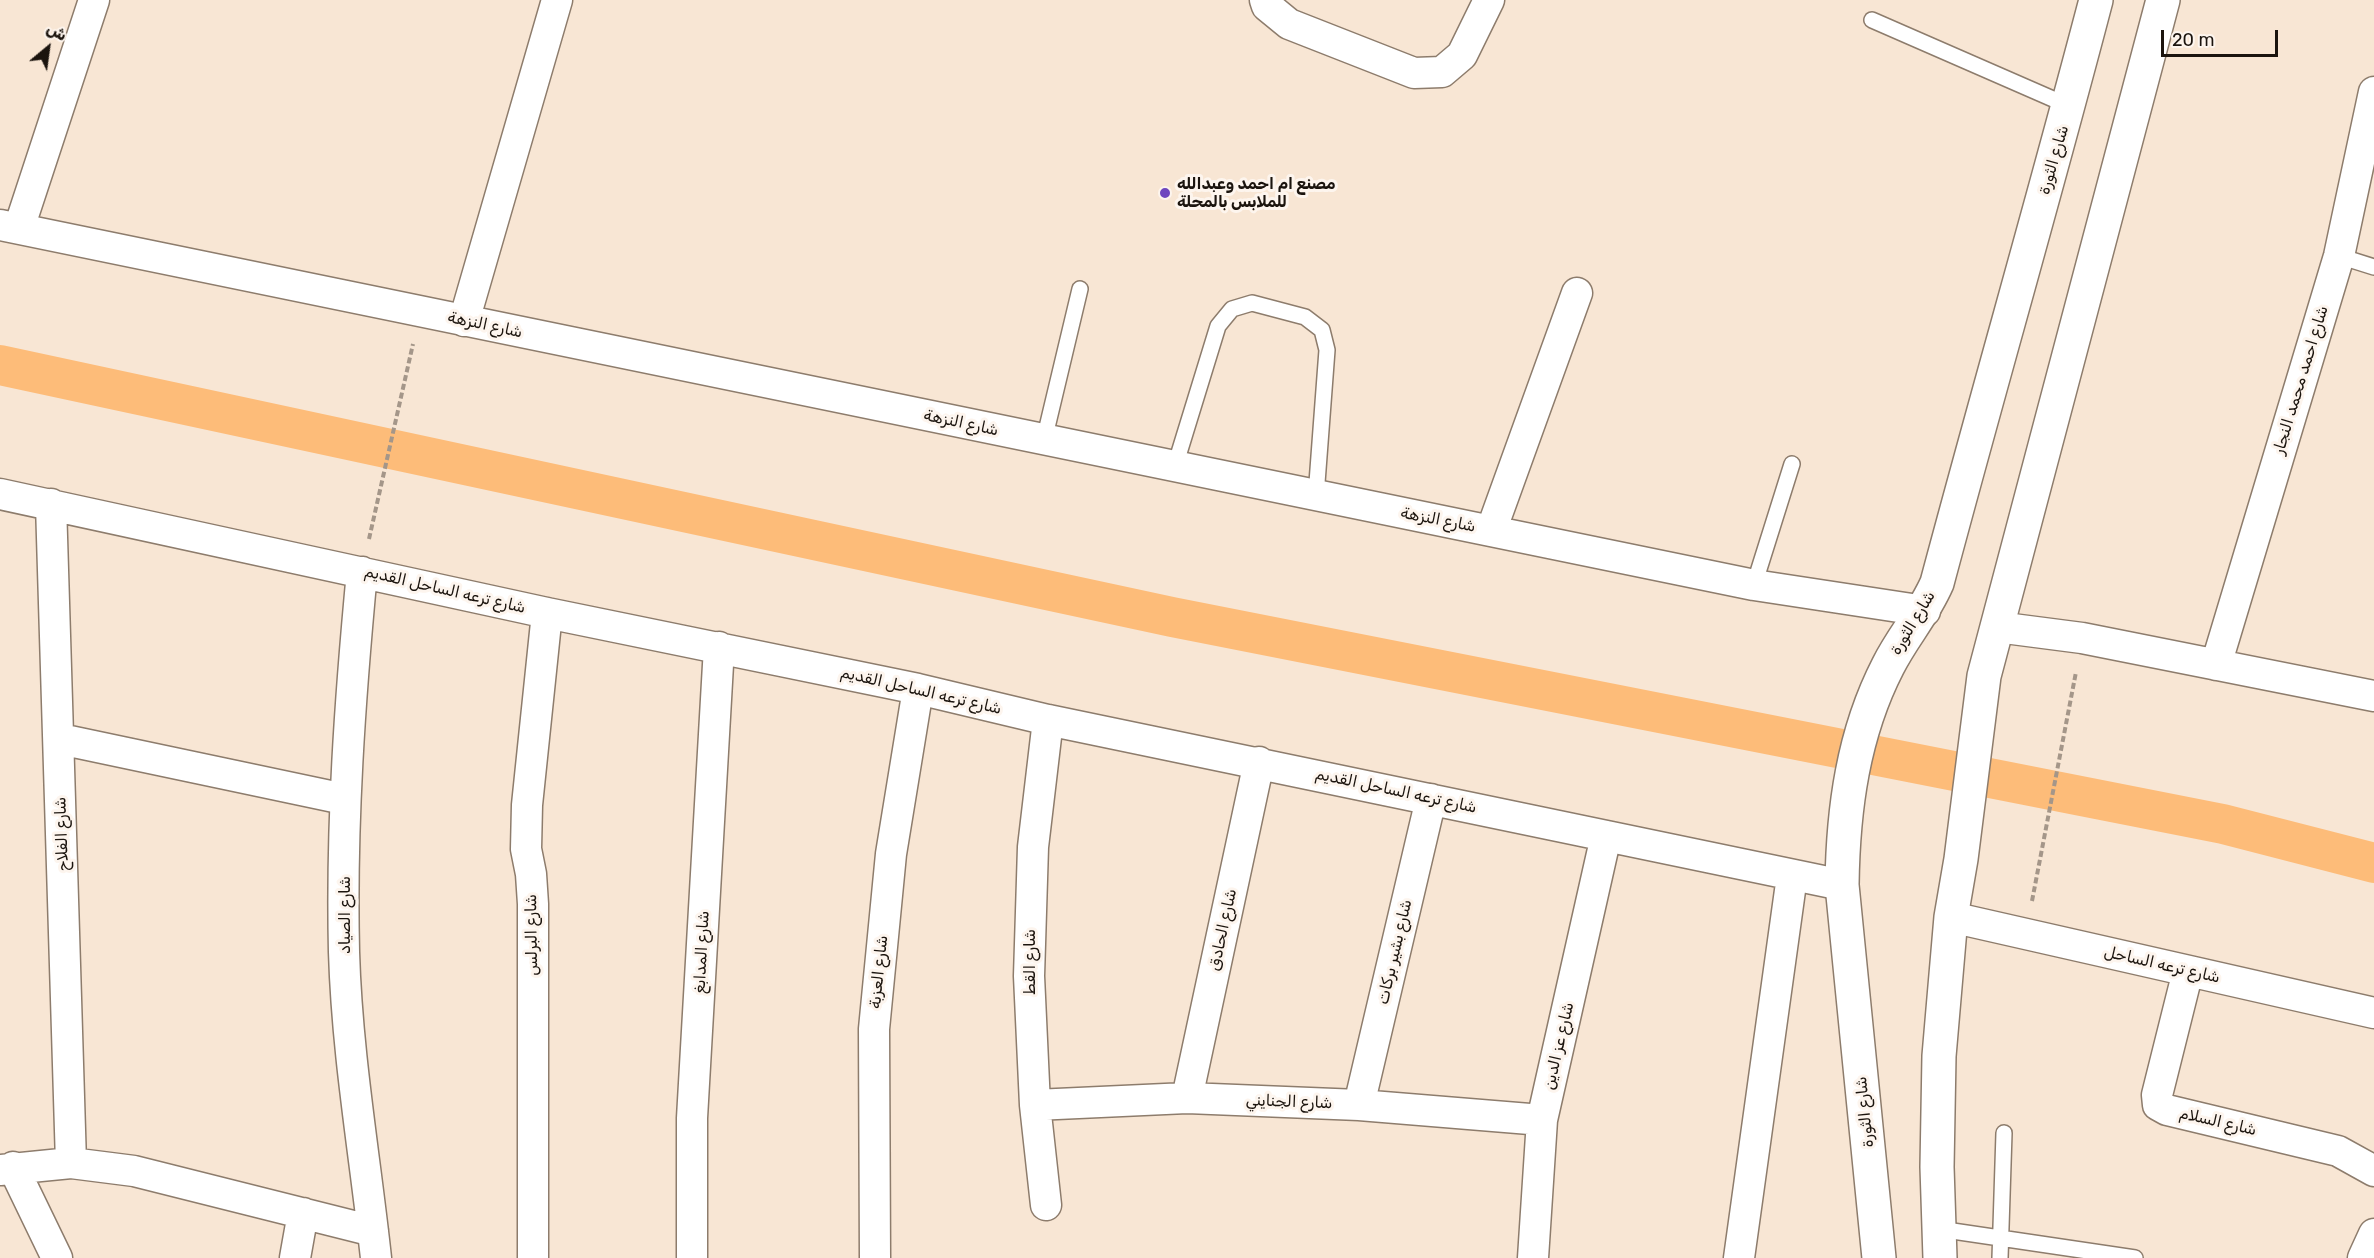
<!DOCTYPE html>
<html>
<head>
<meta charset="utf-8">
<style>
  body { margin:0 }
  #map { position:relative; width:2374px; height:1258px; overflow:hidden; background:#f8e6d4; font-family:Rubik,Vazirmatn,sans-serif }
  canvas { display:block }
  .north { position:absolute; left:18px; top:18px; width:60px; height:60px; -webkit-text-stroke:4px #fdf5ee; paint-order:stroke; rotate:29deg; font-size:16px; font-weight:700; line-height:24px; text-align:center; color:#1b140e }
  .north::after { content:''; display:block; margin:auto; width:21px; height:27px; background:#1b140e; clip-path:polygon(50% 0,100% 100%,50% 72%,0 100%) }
  .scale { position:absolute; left:2161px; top:30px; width:117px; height:27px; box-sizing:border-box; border:3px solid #1b140e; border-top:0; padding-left:8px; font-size:18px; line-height:21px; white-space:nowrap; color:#1b140e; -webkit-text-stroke:4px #fdf5ee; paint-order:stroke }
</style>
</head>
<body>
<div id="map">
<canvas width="2374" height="1258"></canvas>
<div class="north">ش</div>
<div class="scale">20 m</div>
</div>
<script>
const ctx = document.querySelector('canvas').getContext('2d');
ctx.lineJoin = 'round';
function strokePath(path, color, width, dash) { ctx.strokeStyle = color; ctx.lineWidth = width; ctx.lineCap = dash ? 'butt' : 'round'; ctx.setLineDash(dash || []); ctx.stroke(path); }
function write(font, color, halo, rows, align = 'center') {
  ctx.font = font + ' Rubik,Vazirmatn,sans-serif'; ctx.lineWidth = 6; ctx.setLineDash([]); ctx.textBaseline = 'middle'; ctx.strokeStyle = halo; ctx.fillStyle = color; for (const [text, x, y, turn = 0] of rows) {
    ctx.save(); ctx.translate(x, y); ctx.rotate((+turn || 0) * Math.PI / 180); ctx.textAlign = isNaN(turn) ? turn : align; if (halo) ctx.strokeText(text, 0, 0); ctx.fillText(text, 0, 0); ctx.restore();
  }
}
strokePath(new Path2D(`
  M 0,365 L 1172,617 L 2223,824 L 2374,863`), '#fdbc79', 40);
const service = new Path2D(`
  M 1872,20 L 2069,106
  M 2339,256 L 2374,267
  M 1044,440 L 1080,289
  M 1175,466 L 1218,326 L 1232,309 L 1252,303 L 1305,317 L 1322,330 L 1327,350 L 1316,496
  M 1754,585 L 1792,464
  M 1939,1229 L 2135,1258
  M 2000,1258 L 2004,1133`);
const minor = new Path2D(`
  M 1265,0 L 1267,6 L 1289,24 L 1414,73 L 1442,72 L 1462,55 L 1489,0
  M 0,225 L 1754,585 L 1925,611
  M 19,228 L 94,0
  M 464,321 L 557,0
  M 0,494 L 547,613 L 918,689 L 1048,720 L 1842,885
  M 51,504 L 71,1163
  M 1491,531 L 1577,293
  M 362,572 C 350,699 341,824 344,952 C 347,1055 365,1156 376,1258
  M 1997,627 L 2082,638 L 2374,696
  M 2216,665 L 2339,256 L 2374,92
  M 60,739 L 344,799
  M 1951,917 L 2374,1013
  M 2188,971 L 2157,1095 L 2158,1105 L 2167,1110 L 2338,1151 L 2374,1171
  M 1187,1098 L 1259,762
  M 1035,1105 L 1187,1098 L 1359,1105 L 1542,1120
  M 1359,1105 L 1431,799
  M 13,1167 L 57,1258
  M 0,1170 L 71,1163 L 134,1171 L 373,1231
  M 1046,1205 L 1035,1105 L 1029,976 L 1033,847 L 1048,720
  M 295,1258 L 303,1213
  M 533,1258 L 533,904 L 531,874 L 526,849 L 527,805 L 547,613
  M 692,1258 L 692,1118 L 719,647
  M 875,1258 L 874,1029 L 891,854 L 918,689
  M 1533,1258 L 1542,1120 L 1606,836
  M 1739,1258 L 1792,876
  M 2363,1258 L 2374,1234`);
const secondary = new Path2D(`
  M 1879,1258 L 1842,885 C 1843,809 1853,734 1888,666 C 1903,636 1923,615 1937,583 C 1989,388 2045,195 2096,0
  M 1940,1258 L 1937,1167 L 1939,1056 L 1951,917 L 1961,859 L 1984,676 L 2163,0`);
strokePath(service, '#8d7c6c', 18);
strokePath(minor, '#8d7c6c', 33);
strokePath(secondary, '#8d7c6c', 36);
strokePath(new Path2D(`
  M 369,539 L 413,344
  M 2032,901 L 2076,672`), '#a49689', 4, [6, 3]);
strokePath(service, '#fff', 15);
strokePath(minor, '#fff', 30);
strokePath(secondary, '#fff', 33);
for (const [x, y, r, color] of [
  [1165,193,6,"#6e46be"]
]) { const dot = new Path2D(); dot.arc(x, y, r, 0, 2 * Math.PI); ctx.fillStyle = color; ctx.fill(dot); strokePath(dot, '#fdf5ee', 2); }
write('16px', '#1b140e', '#fdf5ee', [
  ["شارع الثورة",2054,160,-74],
  ["شارع النزهة",485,325,12],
  ["شارع احمد محمد النجار",2301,380,-73],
  ["شارع النزهة",961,423,12],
  ["شارع النزهة",1438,520,11],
  ["شارع ترعه الساحل القديم",445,590,13],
  ["شارع الثورة",1913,623,-59],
  ["شارع ترعه الساحل القديم",921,691,13],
  ["شارع ترعه الساحل القديم",1396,791,12],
  ["شارع الفلاح",62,834,-92],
  ["شارع الصياد",345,915,-90],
  ["شارع الحادق",1223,930,-78],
  ["شارع البرلس",532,935,-91],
  ["شارع المدابغ",702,952,-87],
  ["شارع بشير بركات",1395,952,-77],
  ["شارع القط",1030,962,-90],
  ["شارع ترعه الساحل",2162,965,13],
  ["شارع العزبة",879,972,-84],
  ["شارع عز الدين",1559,1046,-77],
  ["شارع الجنايني",1289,1102,2],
  ["شارع الثورة",1865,1112,-96],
  ["شارع السلام",2218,1122,13]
]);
write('bold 16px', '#1b140e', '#fdf5ee', [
  ["مصنع ام احمد وعبدالله",1177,184],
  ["للملابس بالمحلة",1177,202]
], 'left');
</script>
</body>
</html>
